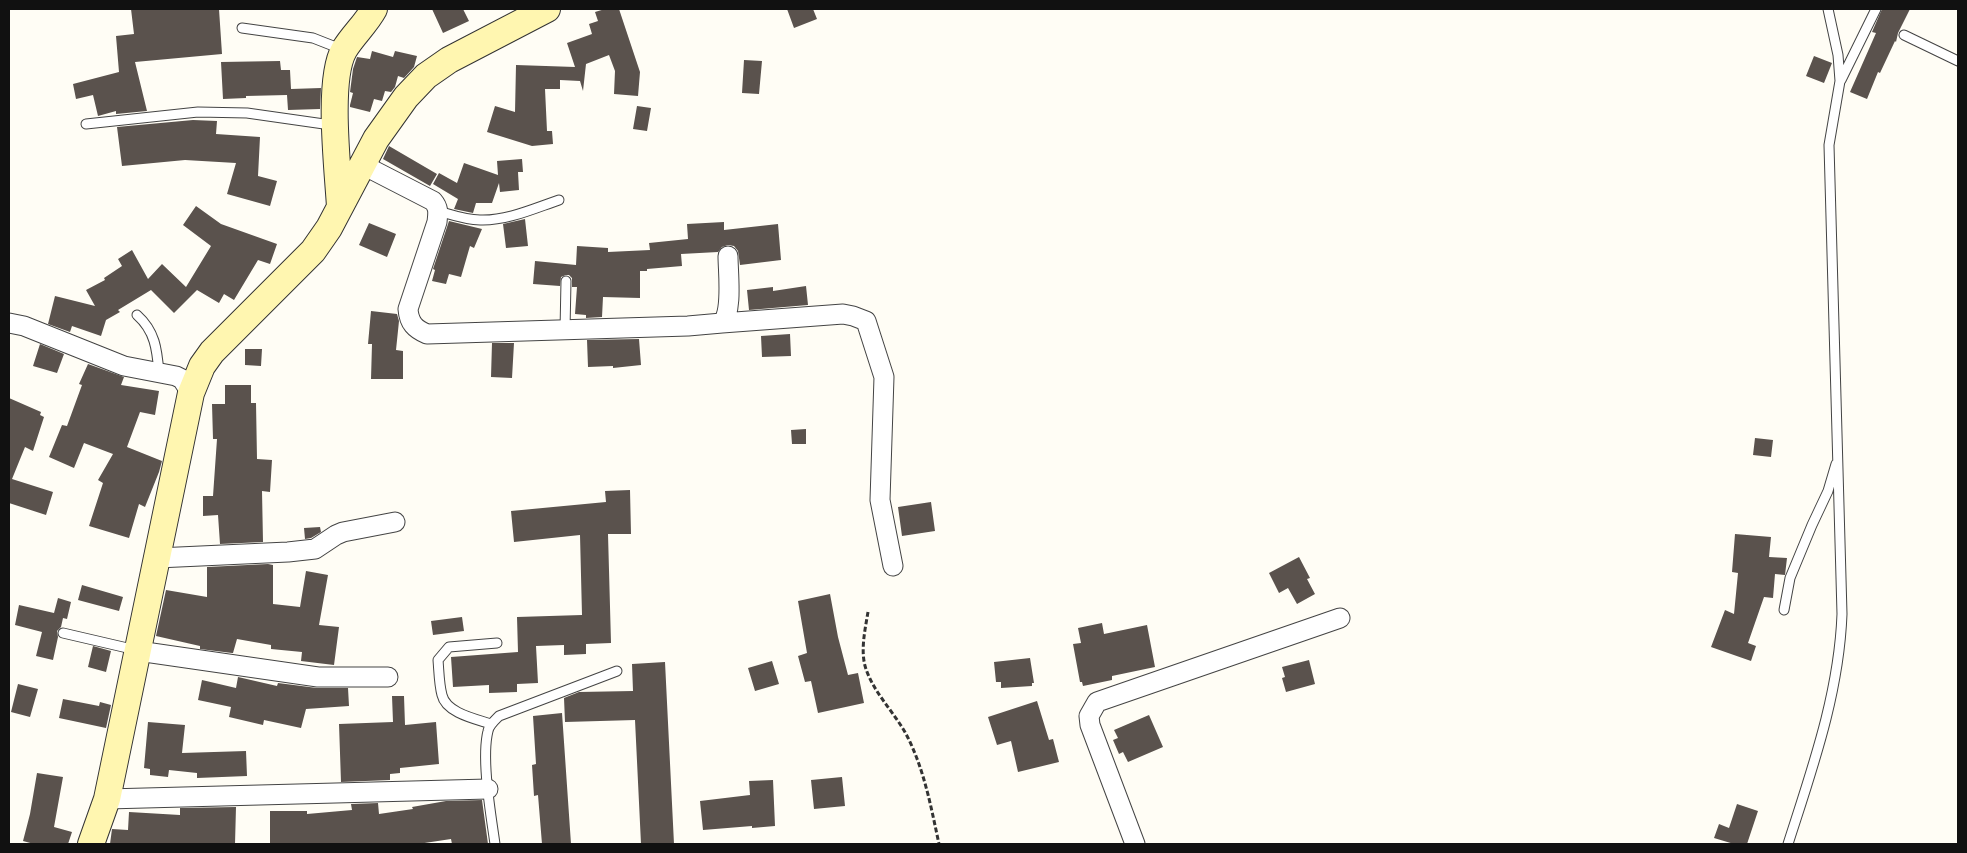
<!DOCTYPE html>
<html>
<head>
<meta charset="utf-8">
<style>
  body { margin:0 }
  #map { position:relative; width:1967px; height:853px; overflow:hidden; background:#fffdf5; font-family:"IBM Plex Serif",serif }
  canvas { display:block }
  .frame { position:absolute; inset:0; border:10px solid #111; pointer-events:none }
</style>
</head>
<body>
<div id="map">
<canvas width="1967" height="853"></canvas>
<div class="frame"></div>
</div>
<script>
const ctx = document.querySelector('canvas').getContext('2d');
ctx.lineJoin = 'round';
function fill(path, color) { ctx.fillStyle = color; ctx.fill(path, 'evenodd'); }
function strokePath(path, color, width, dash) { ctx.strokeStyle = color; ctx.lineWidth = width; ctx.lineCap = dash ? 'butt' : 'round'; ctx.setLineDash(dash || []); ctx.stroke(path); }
fill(new Path2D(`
  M 131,9 L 219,9 L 222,54 L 135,62 L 147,111 L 116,114 L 116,111 L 98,116 L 93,95 L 76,99 L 73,84 L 119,72 L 116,36 L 134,34 Z
  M 432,9 L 463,9 L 469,21 L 443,33 Z
  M 605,9 L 619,9 L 640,72 L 638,96 L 614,94 L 615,71 L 609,55 L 586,64 L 583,91 L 580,81 L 560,80 L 560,89 L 545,89 L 547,131 L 552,131 L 553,144 L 532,146 L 487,132 L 495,106 L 515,112 L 516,65 L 575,67 L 567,43 L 592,34 L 589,24 L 598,21 L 595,12 Z
  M 787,9 L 813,9 L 817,19 L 794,28 Z
  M 1882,9 L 1910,9 L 1898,33 L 1896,42 L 1895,41 L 1880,73 L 1878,72 L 1867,99 L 1850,92 L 1876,33 L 1872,32 Z
  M 372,51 L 393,57 L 395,51 L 417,56 L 414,67 L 404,78 L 398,76 L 395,87 L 391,92 L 385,91 L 382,101 L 374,99 L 370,112 L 350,107 L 350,105 L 353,93 L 350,92 L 353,69 L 357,57 L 370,59 Z
  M 1814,56 L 1832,63 L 1824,83 L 1806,76 Z
  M 744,60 L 762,61 L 759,94 L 742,93 Z
  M 280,61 L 281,70 L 290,70 L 291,89 L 321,88 L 320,109 L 288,110 L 287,95 L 246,96 L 246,98 L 223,99 L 221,62 Z
  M 637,106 L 651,108 L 647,131 L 633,129 Z
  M 193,120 L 217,121 L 216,134 L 260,137 L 258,176 L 277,181 L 270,206 L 227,194 L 236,163 L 185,160 L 122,166 L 117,127 Z
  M 389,146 L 437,174 L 430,186 L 383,159 Z
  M 522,159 L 523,172 L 518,172 L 519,190 L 500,192 L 499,183 L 492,203 L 476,203 L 473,213 L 454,209 L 458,199 L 433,184 L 439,173 L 457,183 L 464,163 L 498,175 L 497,161 Z
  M 196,206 L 221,224 L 277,244 L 270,264 L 258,260 L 234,300 L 224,294 L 219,303 L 197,290 L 174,313 L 151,290 L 118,310 L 120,312 L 106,320 L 101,336 L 72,326 L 70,332 L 48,324 L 55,296 L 95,306 L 86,290 L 105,280 L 104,278 L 122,266 L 118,259 L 132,250 L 148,279 L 162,264 L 186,287 L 211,246 L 183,225 Z
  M 525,219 L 528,246 L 506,248 L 503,224 Z
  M 449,221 L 482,229 L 474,248 L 470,246 L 461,277 L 449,274 L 446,284 L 432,281 L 435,270 L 433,269 Z
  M 724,222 L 724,230 L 778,224 L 781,260 L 740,265 L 738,251 L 734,246 L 728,245 L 722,247 L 718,252 L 681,254 L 682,266 L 647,269 L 647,271 L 640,271 L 640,298 L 603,297 L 602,317 L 586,318 L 586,315 L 575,314 L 577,287 L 572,287 L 572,278 L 569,275 L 566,275 L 561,277 L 560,286 L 533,284 L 535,261 L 576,265 L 577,246 L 608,248 L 608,252 L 650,250 L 649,243 L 688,239 L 687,224 Z
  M 369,223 L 396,234 L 387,257 L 359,245 Z
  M 806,286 L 808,305 L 749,310 L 747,290 L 773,287 L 773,291 Z
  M 371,311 L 397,314 L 399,321 L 396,350 L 403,351 L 403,379 L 371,379 L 372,344 L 368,344 Z
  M 790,334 L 791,356 L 762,357 L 761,336 Z
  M 639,339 L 641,365 L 613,368 L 613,366 L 588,367 L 587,340 Z
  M 492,343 L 514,343 L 512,378 L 491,377 Z
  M 40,344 L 64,354 L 57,373 L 33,366 Z
  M 245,349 L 262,349 L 261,366 L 245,365 Z
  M 88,364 L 124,377 L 121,385 L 159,391 L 155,415 L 140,412 L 127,447 L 162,461 L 159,472 L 145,507 L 139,504 L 129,538 L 89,526 L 103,483 L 98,480 L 113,454 L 84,443 L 74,468 L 49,457 L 62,425 L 67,426 L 82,385 L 79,384 Z
  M 225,385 L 251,385 L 251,403 L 256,403 L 257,459 L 272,460 L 270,492 L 262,491 L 263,542 L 220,544 L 218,515 L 203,516 L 203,496 L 213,496 L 217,439 L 213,439 L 212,404 L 225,404 Z
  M 9,398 L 41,412 L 40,415 L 44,417 L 33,451 L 25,447 L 12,479 L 53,492 L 46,515 L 9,503 Z
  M 806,429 L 806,444 L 792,444 L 791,430 Z
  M 1755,438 L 1773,440 L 1771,457 L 1753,455 Z
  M 630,490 L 631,534 L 608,534 L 611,643 L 586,644 L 586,654 L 564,655 L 564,645 L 536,646 L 538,683 L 517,684 L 517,692 L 489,693 L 489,685 L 453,687 L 451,657 L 518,652 L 517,617 L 582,615 L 580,535 L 514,542 L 511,511 L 606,502 L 605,491 Z
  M 931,502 L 935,531 L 902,536 L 898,507 Z
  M 320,527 L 321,532 L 311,538 L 305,539 L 304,528 Z
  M 1735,534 L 1771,537 L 1769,557 L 1787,558 L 1785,575 L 1775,574 L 1773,598 L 1764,597 L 1748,643 L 1756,646 L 1751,661 L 1711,647 L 1725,610 L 1734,614 L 1738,573 L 1732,572 Z
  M 1299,557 L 1310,578 L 1307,579 L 1315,594 L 1297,604 L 1288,588 L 1279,593 L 1269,573 Z
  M 268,564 L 273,565 L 273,604 L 300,607 L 306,571 L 328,575 L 319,625 L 339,627 L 334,665 L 301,661 L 302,652 L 271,649 L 271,645 L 237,639 L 233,653 L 232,653 L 200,649 L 200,646 L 156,636 L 166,590 L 207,597 L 207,567 Z
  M 82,585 L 123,597 L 119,611 L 78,600 Z
  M 830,594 L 838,637 L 848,675 L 858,673 L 864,703 L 818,713 L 811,681 L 805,682 L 798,656 L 807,653 L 798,601 Z
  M 58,598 L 71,602 L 67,619 L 63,618 L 61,627 L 57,631 L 58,637 L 53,660 L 36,656 L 42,632 L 15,625 L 19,605 L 54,613 Z
  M 462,617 L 464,631 L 433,635 L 431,621 Z
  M 1102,623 L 1104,634 L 1147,625 L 1155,667 L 1112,676 L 1112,680 L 1083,686 L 1082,682 L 1080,682 L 1073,644 L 1081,643 L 1078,628 Z
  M 93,646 L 111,651 L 106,672 L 88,667 Z
  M 1030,658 L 1034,683 L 1032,683 L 1032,686 L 1001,688 L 1001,682 L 996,682 L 994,662 Z
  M 1309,660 L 1315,684 L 1286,692 L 1282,678 L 1285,677 L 1282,667 Z
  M 772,661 L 779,684 L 755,691 L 748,668 Z
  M 665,662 L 674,844 L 641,844 L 635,720 L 565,722 L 564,698 L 579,692 L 633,691 L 632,664 Z
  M 238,677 L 277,686 L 278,683 L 317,688 L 348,688 L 349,706 L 306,709 L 301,728 L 264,720 L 263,725 L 229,717 L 231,707 L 198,700 L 202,680 L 236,688 Z
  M 18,684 L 38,689 L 30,717 L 11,712 Z
  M 392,696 L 404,696 L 405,725 L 436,722 L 439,764 L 400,768 L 400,773 L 390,774 L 390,780 L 341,782 L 339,724 L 393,722 Z
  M 63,699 L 99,706 L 100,702 L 111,705 L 106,728 L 59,718 Z
  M 1037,701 L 1049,740 L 1053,739 L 1059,762 L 1018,772 L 1011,741 L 997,745 L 988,717 Z
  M 562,713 L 571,844 L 542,844 L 538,795 L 534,796 L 532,765 L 536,764 L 533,716 Z
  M 1149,715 L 1163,747 L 1128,762 L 1123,752 L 1119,754 L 1113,740 L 1118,738 L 1114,730 Z
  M 148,722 L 185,725 L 182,753 L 246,751 L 247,776 L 197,778 L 197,773 L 169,770 L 168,777 L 150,775 L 150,769 L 144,768 Z
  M 37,773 L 63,777 L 54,827 L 72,832 L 68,844 L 34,844 L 23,841 L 30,814 Z
  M 842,777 L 845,806 L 814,809 L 811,780 Z
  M 773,780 L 775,826 L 752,828 L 752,826 L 703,830 L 700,801 L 750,795 L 749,781 Z
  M 482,800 L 488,844 L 452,844 L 451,839 L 418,844 L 270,844 L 270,811 L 307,811 L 307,814 L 352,810 L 351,804 L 378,803 L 379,814 L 413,809 L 412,807 L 446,801 Z
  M 1737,804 L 1758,811 L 1747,844 L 1734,844 L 1714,838 L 1719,824 L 1729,828 Z
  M 236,807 L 235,844 L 110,844 L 112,829 L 128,830 L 129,812 L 180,815 L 180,808 Z`), '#5a524d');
const lane = new Path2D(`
  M 242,28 L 313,38 L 341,49
  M 1904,35 L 1958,61
  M 1841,80 L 1876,9
  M 86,124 L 198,112 L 247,113 L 331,125
  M 438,211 C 452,215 466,220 480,220 C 507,221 535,208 559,200
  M 137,315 C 155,331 157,349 159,373
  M 565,330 L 566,281
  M 1784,610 L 1790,578 L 1812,525 L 1828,491 L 1836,464
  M 63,633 L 136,650
  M 491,724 C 476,719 446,713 442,695 C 439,684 439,671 438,660 L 449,647 L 497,643
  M 495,844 C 491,815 481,759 488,731 C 489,725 495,720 499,716 L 617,671
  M 1788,844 C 1812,769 1839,694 1842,614 L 1829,145 L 1840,81 L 1838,55 L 1828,9`);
const street = new Path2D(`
  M 363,165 L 433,201 C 439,208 438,213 437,222 L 408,309 C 409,323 415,329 427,334 L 688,326 L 722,323 C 733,311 728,273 728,256
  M 9,323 L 24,326 L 124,366 L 176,376 L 182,379 L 191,393
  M 722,323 L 843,314 L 853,316 L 866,321 L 884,377 L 880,500 L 893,566
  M 157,558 L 288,552 L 315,549 L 336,535 L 343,532 L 395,522
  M 138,651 L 318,677 L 388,677
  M 107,799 L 488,789
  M 1135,844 L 1090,725 L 1089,716 L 1097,702 L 1340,618`);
const secondary = new Path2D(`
  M 340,207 C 338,171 327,80 344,50 C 353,35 366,24 374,9
  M 91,844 L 107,799 L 191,393 L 202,366 L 212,352 L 313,251 L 329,228 L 376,139 L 406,97 L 426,76 L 449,60 L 547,9`);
strokePath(lane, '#444', 11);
strokePath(street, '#444', 21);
strokePath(secondary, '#333', 28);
strokePath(new Path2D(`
  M 868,612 C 865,630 860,652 866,669 C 874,693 894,712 906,734 C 924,768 931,807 939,844`), '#333', 3, [5, 2.5]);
strokePath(lane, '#fff', 9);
strokePath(street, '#fff', 19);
strokePath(secondary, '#fff6b0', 26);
</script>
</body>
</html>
